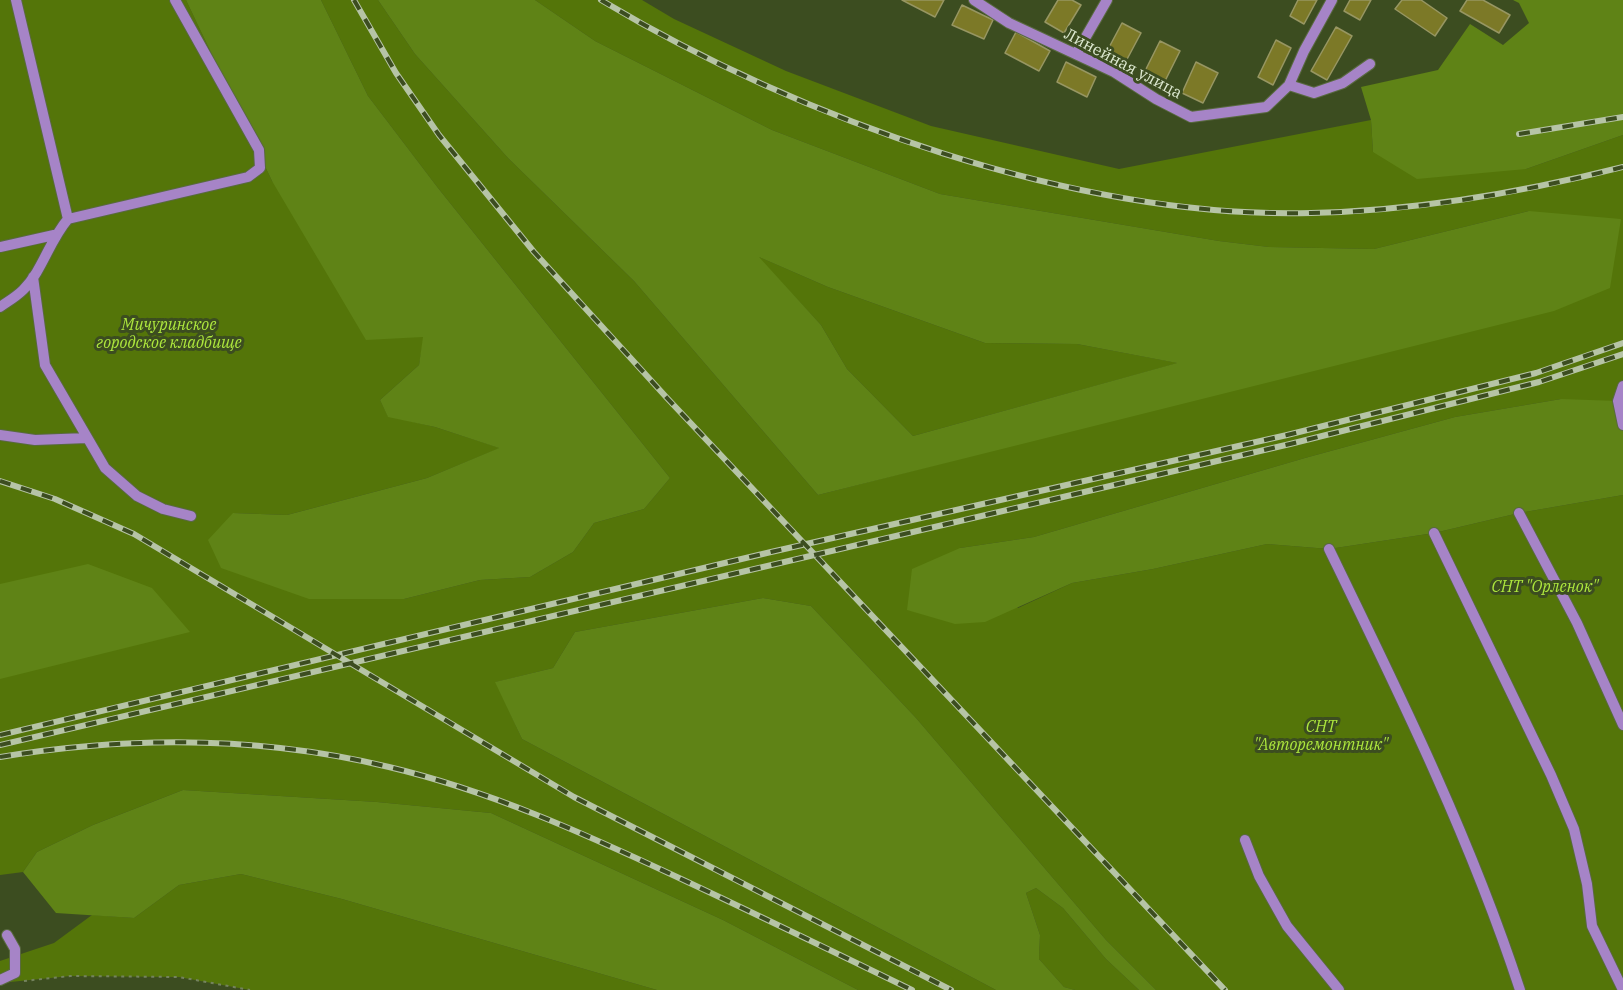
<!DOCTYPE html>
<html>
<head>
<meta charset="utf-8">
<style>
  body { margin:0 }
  canvas { display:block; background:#3c4d20 }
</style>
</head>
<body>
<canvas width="1623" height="990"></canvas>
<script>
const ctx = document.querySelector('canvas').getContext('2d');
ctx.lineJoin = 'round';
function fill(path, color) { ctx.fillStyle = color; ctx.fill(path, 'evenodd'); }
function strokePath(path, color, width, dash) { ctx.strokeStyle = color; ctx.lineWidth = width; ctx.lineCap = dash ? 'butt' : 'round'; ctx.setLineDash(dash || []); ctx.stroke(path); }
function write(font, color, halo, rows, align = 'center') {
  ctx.font = font + ' "IBM Plex Serif",serif'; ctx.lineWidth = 6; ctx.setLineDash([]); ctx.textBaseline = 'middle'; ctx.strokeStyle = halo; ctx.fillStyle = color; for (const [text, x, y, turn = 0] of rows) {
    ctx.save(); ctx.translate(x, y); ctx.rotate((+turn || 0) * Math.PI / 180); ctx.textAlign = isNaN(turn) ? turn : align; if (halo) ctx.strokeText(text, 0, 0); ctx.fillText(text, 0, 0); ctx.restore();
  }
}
fill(new Path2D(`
  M 0,0 L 186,0 L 272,181 L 424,337 L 419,365 L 380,400 L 388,416 L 435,427 L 500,448 L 427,478 L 287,515 L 233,513 L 404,599 L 480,580 L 530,577 L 573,552 L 594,523 L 644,509 L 670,478 L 438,188 L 368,96 L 321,0 L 378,0 L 415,54 L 508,158 L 634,281 L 818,495 L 1182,402 L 1529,211 L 1374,249 L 1269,247 L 1219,241 L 940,194 L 772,130 L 595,41 L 535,0 L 642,0 L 674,19 L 786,71 L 931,126 L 1119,169 L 1371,120 L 1373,152 L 1526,169 L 1623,135 L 1623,425 L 1561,399 L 1455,417 L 1305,458 L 1034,537 L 960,548 L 1018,608 L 1072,583 L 1153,569 L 1267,544 L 1329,549 L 1434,533 L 1519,513 L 1623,495 L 1623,990 L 1156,990 L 1106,940 L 916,718 L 811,606 L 763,598 L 575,632 L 553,668 L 496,682 L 522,739 L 996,990 L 858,990 L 723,920 L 491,813 L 377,802 L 183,790 L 93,825 L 37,852 L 23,872 L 0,875 Z
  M 757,256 L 828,287 L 985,343 L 1077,344 L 1178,363 L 913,436 L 847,369 L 821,325 Z
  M 241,874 L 342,899 L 657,990 L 250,990 L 179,977 L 70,976 L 0,983 L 0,961 L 54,943 L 92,915 L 134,918 L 179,885 Z
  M 1036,888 L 1063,908 L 1106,959 L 1139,990 L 1075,990 L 1064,987 L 1039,959 L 1040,935 L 1026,893 Z`), '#547509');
fill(new Path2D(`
  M 186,0 L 321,0 L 368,96 L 438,188 L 670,478 L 644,509 L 594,523 L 573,552 L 530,577 L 480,580 L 404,599 L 309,599 L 221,568 L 208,540 L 233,513 L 287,515 L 427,478 L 499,448 L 435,427 L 388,417 L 380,400 L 419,365 L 423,337 L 366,340 L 272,181 Z
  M 378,0 L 535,0 L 595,41 L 772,130 L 940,194 L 1219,241 L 1269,247 L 1374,249 L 1529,211 L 1621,219 L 1610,288 L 1554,311 L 818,495 L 634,281 L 508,158 L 415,54 ZM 759,257 L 828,287 L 985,343 L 1077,344 L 1177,363 L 913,436 L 847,369 L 821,325 Z
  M 1513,0 L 1623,0 L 1623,135 L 1526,169 L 1417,179 L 1373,152 L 1371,120 L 1361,87 L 1438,70 L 1470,24 L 1503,45 L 1529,23 L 1519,3 Z
  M 1561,399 L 1618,401 L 1623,425 L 1623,495 L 1519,513 L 1434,533 L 1329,549 L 1267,544 L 1153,569 L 1072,583 L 985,622 L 955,624 L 907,610 L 912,569 L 960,548 L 1034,537 L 1305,458 L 1455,417 Z
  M 88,564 L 152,588 L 190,632 L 0,679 L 0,584 Z
  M 763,598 L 811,606 L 916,718 L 1106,940 L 1156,990 L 1139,990 L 1106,959 L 1063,908 L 1036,888 L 1026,893 L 1040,935 L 1039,959 L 1064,987 L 1075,990 L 996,990 L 522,739 L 495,682 L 553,668 L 575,632 Z
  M 183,790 L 377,802 L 491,813 L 723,920 L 858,990 L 657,990 L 342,899 L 241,874 L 179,885 L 134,918 L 56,913 L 23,872 L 37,852 L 93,825 Z`), '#5f8316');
const building = new Path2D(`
  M 902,0 L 944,0 L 935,17 Z
  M 1058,0 L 1072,0 L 1081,5 L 1064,33 L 1045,22 Z
  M 1298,0 L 1317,0 L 1304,24 L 1290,16 Z
  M 1350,0 L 1371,0 L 1360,20 L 1344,11 Z
  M 1402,0 L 1421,0 L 1447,18 L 1435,36 L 1395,9 Z
  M 1467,0 L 1483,0 L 1510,15 L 1499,33 L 1460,11 Z
  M 962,5 L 993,20 L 984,39 L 952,25 Z
  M 1122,23 L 1141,33 L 1125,63 L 1106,53 Z
  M 1336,27 L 1352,36 L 1327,80 L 1311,71 Z
  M 1016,32 L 1050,51 L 1039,71 L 1005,53 Z
  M 1276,40 L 1291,48 L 1273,85 L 1258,77 Z
  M 1160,41 L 1180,51 L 1164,83 L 1144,73 Z
  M 1066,62 L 1096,77 L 1087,97 L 1057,82 Z
  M 1196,62 L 1218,73 L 1203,103 L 1182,93 Z`);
fill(building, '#7c7927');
strokePath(building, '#979662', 1.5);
const minor = new Path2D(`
  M 16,0 L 68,219
  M 974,0 L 1009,23 L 1114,72 L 1156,99 L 1191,117 L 1266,107 L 1289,85 L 1304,51 L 1332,0
  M 1076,54 L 1107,0
  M 1289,85 L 1314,93 L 1343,83 L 1370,64
  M 0,247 L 54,235
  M 33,277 L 45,365 L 105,468 L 137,496 L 163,509 L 191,516
  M 0,307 C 7,302 16,297 23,290 C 43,270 49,241 68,219 L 248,177 L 260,168 L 259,150 L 175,0
  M 1623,386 L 1618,401 L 1623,425
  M 0,435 L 35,440 L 87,438
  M 1519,513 L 1577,623 L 1623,725
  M 1434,533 L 1551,775 L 1574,829 L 1587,884 L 1592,926 L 1623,990
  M 1329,549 C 1399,693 1470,837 1520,990
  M 1245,840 L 1259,876 L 1287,926 L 1339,990
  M 0,980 L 15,973 L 15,949 L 7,935`);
strokePath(minor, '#596940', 12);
strokePath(new Path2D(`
  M 24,981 L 70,976 L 179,977 L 250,990`), '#74835d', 2, [3, 4.5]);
strokePath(minor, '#a684c7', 10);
const rail = new Path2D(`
  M 354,0 L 396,73 L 439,135 L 534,252 L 667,398 L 1225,990
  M 601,0 C 799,119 1078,219 1311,213 C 1418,211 1520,193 1623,167
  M 1519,134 L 1623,117
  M 0,481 L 55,499 L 134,534 L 574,797 L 951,990
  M 0,735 L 771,552 L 1287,435 L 1536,373 L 1623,343
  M 0,745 L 1290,444 L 1539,382 L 1623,354
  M 0,757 C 129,736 261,736 389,767 C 490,791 583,833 677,877 C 756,914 834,952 912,990`);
strokePath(rail, '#b6c4a6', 6);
strokePath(rail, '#3c4d20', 4, [11]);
write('16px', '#dde9d0', '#3c4d20', [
  ["Линейная улица",1123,64,28]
]);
write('italic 16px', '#ade73d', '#3c4d20', [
  ["Мичуринское",169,325],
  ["городское кладбище",169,343],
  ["СНТ \"Орленок\"",1545,587],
  ["СНТ",1321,727],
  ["\"Авторемонтник\"",1321,745]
]);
</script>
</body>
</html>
